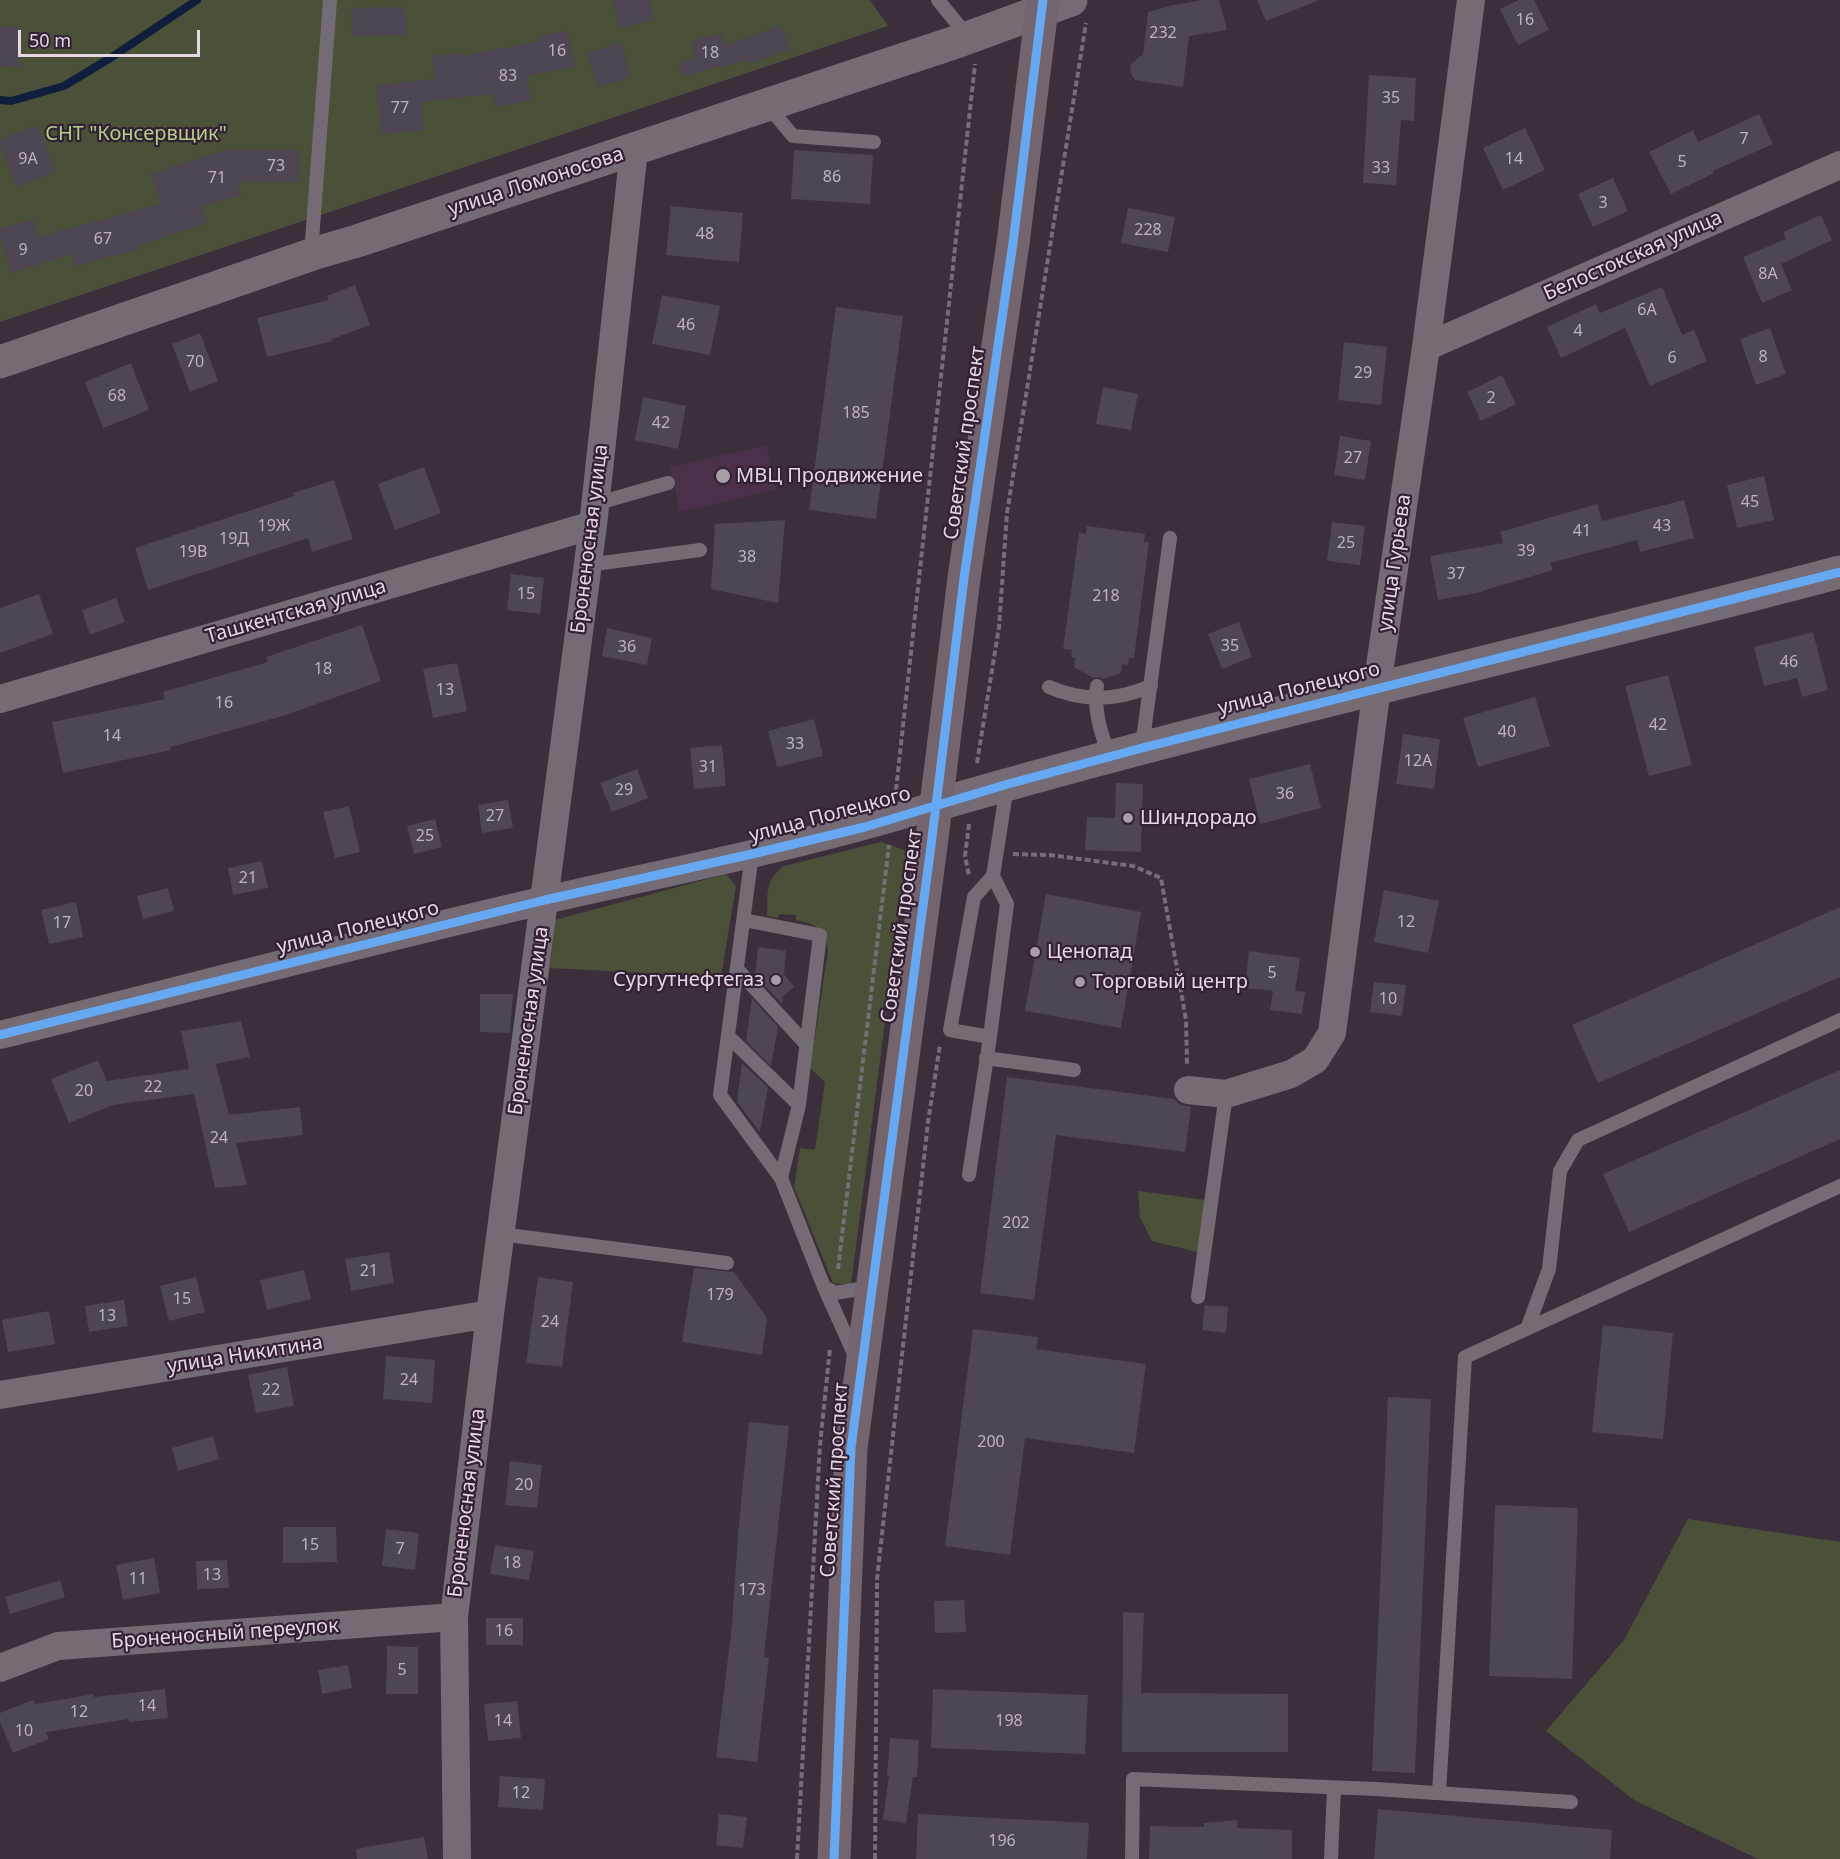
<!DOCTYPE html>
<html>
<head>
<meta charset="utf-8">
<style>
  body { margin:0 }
  #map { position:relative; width:1840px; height:1859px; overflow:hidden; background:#3a2f3a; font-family:"Noto Sans",sans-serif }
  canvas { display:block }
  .scale { position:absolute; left:18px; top:30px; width:182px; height:27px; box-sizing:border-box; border:3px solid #e4d7e3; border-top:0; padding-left:8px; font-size:18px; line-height:21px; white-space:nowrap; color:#e4d7e3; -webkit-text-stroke:4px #342034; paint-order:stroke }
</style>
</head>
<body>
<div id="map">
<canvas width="1840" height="1859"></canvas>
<div class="scale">50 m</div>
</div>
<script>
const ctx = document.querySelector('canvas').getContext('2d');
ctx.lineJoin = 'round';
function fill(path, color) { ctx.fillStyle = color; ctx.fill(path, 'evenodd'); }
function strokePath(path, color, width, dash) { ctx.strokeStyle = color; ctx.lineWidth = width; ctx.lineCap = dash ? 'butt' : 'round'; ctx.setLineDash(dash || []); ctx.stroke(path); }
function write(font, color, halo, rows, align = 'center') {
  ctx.font = font + ' "Noto Sans",sans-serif'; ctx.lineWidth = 4.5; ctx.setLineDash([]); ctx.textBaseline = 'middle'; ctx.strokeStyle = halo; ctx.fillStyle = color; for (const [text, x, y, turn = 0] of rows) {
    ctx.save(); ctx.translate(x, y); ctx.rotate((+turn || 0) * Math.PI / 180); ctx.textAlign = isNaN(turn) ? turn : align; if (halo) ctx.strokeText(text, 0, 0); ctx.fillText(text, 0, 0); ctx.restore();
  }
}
fill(new Path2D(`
  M 766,445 L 776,490 L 680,512 L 670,467 Z`), '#4a3149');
fill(new Path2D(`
  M 0,0 L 870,0 L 888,26 L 0,322 Z
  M 881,842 L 907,851 L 851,1285 L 833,1283 L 794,1187 L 800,1148 L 815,1150 L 825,1082 L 810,1068 L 828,951 C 825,929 817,924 796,920 L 796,915 L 779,914 L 778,918 L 767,916 C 768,893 764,881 784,866 Z
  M 726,874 L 736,886 L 721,977 L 550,968 L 555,920 Z
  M 1138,1191 L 1206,1200 L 1201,1253 L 1152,1241 L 1140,1217 Z
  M 1688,1519 L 1840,1542 L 1840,1859 L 1758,1859 L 1634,1800 L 1546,1731 L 1624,1640 Z`), '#4a5138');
strokePath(new Path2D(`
  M 0,100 L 11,101 L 64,86 L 112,57 L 197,0`), '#0f1e3d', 8);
fill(new Path2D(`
  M 613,0 L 650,0 L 654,20 L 619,28 Z
  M 1202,0 L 1219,0 L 1227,30 L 1189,36 L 1183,87 L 1135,80 L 1130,72 L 1131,64 L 1143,54 L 1148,12 L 1169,6 Z
  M 1257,0 L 1317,0 L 1317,1 L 1266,21 Z
  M 1519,0 L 1534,0 L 1549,30 L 1518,45 L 1500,9 Z
  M 405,7 L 406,35 L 352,36 L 351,8 Z
  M 781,25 L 790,49 L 749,64 L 747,60 L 682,76 L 678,64 L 695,58 L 691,41 L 722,33 L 725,46 Z
  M 18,26 L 20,66 L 0,67 L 0,27 Z
  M 568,31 L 575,67 L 527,76 L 531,100 L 495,107 L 493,94 L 421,102 L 424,130 L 381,134 L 377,85 L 435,79 L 432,56 L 462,53 L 462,56 L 540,41 L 539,36 Z
  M 621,43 L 631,77 L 598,87 L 587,53 Z
  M 1369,75 L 1416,78 L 1414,121 L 1401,120 L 1396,185 L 1363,183 Z
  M 1759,114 L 1773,144 L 1713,171 L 1714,173 L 1671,194 L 1649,152 L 1693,130 L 1698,142 Z
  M 37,125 L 56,171 L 17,187 L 0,146 L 0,140 Z
  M 1525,128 L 1545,170 L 1503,190 L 1483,148 Z
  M 224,150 L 299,150 L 299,182 L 237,182 L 241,195 L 202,207 L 207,223 L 140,245 L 141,249 L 75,266 L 72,254 L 11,273 L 0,238 L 0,229 L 33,219 L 38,237 L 161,204 L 151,174 Z
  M 794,150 L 873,155 L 870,204 L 791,199 Z
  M 1613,178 L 1628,211 L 1593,227 L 1578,194 Z
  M 671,206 L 743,213 L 739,262 L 666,255 Z
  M 1128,208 L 1175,217 L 1168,252 L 1121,243 Z
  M 1821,215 L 1832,240 L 1781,264 L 1792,290 L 1762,303 L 1743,257 L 1786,239 L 1783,232 Z
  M 355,285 L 370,325 L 332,339 L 333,341 L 267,357 L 257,318 L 329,300 L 327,296 Z
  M 1662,287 L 1682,335 L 1694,330 L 1707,361 L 1650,386 L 1625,328 L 1561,358 L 1547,327 L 1596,304 L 1600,313 Z
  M 662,295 L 720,306 L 710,355 L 652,344 Z
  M 836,307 L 903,316 L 876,519 L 809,510 Z
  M 1770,328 L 1786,374 L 1756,385 L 1740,339 Z
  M 200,333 L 218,381 L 190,392 L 172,344 Z
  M 1344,342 L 1387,347 L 1381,405 L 1338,400 Z
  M 131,363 L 149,410 L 103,428 L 85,382 Z
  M 1502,375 L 1516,404 L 1481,421 L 1467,392 Z
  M 1103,387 L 1138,394 L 1131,430 L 1096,424 Z
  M 643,397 L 686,406 L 678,449 L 635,440 Z
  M 1340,436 L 1371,441 L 1365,480 L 1334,475 Z
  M 424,467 L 441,513 L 395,530 L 378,484 Z
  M 1764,476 L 1774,520 L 1737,528 L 1727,485 Z
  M 334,480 L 353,539 L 312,552 L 308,538 L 148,590 L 135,548 L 294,496 L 293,493 Z
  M 1684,500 L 1694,538 L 1640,552 L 1637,540 L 1550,563 L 1553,570 L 1482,591 L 1482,592 L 1438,600 L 1430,556 L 1503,543 L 1500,532 L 1597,504 L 1602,521 Z
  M 785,520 L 778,603 L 711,589 L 715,524 Z
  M 1332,522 L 1365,526 L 1360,565 L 1327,561 Z
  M 1087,526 L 1145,534 L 1144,542 L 1149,542 L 1134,658 L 1129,658 L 1128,665 L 1122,664 L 1121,673 L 1103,679 L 1098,677 L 1093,678 L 1074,667 L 1075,658 L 1071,657 L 1072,650 L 1063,649 L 1079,533 L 1086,534 Z
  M 511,574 L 544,578 L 540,614 L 507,610 Z
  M 39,594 L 53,634 L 0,653 L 0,608 Z
  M 116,598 L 125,622 L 90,635 L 82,610 Z
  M 1239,622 L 1252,657 L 1222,669 L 1208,634 Z
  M 362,625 L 381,681 L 286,715 L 171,747 L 171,750 L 63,773 L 52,722 L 165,699 L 163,692 L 268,662 L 266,657 Z
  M 607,628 L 652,638 L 647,665 L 602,656 Z
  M 1813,632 L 1828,690 L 1802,697 L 1797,678 L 1764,686 L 1754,647 Z
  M 457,663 L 467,711 L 433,718 L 423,669 Z
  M 1668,675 L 1692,765 L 1649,776 L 1625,686 Z
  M 1535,697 L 1550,746 L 1478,767 L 1463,718 Z
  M 814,719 L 823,756 L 777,767 L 768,731 Z
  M 1403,734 L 1440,739 L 1434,789 L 1396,784 Z
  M 722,745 L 726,786 L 694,789 L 690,748 Z
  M 1310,764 L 1321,808 L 1260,824 L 1249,779 Z
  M 637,769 L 648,798 L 612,812 L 600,783 Z
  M 1116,783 L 1143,784 L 1141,852 L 1085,850 L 1087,817 L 1115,818 Z
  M 508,800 L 513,828 L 482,833 L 478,805 Z
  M 349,806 L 360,852 L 335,858 L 323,812 Z
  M 435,819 L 442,847 L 414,854 L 407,826 Z
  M 262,861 L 268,888 L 233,895 L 228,868 Z
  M 168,888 L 174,911 L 143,919 L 137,896 Z
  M 1384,890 L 1439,901 L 1428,953 L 1374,942 Z
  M 1046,894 L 1141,912 L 1121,1028 L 1025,1011 Z
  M 76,902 L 83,937 L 49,944 L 41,910 Z
  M 1840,907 L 1840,977 L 1598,1083 L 1572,1025 Z
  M 758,947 L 786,951 L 784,974 L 794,987 L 783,996 L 782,1004 L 755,975 Z
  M 1249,951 L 1300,958 L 1295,991 L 1305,992 L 1302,1014 L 1270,1010 L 1273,991 L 1245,988 Z
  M 1374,982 L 1406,985 L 1402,1016 L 1370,1012 Z
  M 480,994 L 513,994 L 510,1033 L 480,1032 Z
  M 752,998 L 778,1027 L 771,1066 L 746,1041 Z
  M 241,1021 L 250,1057 L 216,1064 L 229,1115 L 300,1107 L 303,1135 L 236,1143 L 247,1185 L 215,1188 L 194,1094 L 113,1105 L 69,1123 L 51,1079 L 98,1060 L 107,1081 L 189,1069 L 181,1031 Z
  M 742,1063 L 768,1087 L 760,1132 L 737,1102 Z
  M 1840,1070 L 1840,1139 L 1629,1232 L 1603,1174 Z
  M 1007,1077 L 1174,1099 L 1179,1104 L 1191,1107 L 1185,1152 L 1056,1135 L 1034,1300 L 980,1293 Z
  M 389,1252 L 394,1283 L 351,1291 L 345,1259 Z
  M 694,1268 L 734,1272 L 767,1318 L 762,1355 L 682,1342 Z
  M 304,1270 L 311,1299 L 267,1310 L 260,1280 Z
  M 196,1277 L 205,1312 L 169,1321 L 160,1286 Z
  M 538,1277 L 573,1282 L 562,1367 L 526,1363 Z
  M 124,1300 L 128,1326 L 89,1332 L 85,1306 Z
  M 1205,1305 L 1228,1307 L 1226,1333 L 1202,1330 Z
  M 49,1311 L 55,1344 L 8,1352 L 2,1320 Z
  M 1603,1325 L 1673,1333 L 1663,1439 L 1592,1432 Z
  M 973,1329 L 1038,1337 L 1036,1349 L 1146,1364 L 1134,1453 L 1025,1438 L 1010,1555 L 945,1546 Z
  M 386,1356 L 435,1360 L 432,1403 L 383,1399 Z
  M 287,1367 L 294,1406 L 256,1413 L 248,1375 Z
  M 1388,1397 L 1431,1399 L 1415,1773 L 1372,1771 Z
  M 749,1422 L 789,1426 L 764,1657 L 769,1658 L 757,1762 L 716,1757 L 732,1625 L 738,1534 Z
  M 213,1436 L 219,1459 L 178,1471 L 172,1448 Z
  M 510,1461 L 542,1465 L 537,1508 L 505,1505 Z
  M 1495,1505 L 1578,1508 L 1572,1679 L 1489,1676 Z
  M 283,1527 L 336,1527 L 337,1562 L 283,1563 Z
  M 386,1529 L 419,1533 L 415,1570 L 382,1566 Z
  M 495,1545 L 534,1551 L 529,1580 L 490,1574 Z
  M 154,1558 L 160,1593 L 123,1600 L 116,1565 Z
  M 227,1560 L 229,1588 L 197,1589 L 196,1561 Z
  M 60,1580 L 65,1597 L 10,1614 L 5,1597 Z
  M 964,1600 L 966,1632 L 935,1633 L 934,1601 Z
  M 1123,1612 L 1144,1613 L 1141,1693 L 1288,1694 L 1288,1752 L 1122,1752 Z
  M 486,1618 L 523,1618 L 523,1645 L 486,1645 Z
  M 387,1646 L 418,1647 L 418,1694 L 386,1694 Z
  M 348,1665 L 352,1688 L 322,1694 L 318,1670 Z
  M 165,1689 L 168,1718 L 129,1722 L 129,1719 L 46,1732 L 49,1739 L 13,1753 L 0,1722 L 0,1713 L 33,1700 L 35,1704 L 94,1694 L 94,1697 Z
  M 933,1689 L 1088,1695 L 1085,1754 L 931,1748 Z
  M 517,1701 L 521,1738 L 488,1741 L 484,1704 Z
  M 890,1738 L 919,1740 L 917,1777 L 913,1777 L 906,1823 L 883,1820 L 889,1776 L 887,1775 Z
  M 500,1776 L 545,1779 L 543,1810 L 498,1807 Z
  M 1378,1809 L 1612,1830 L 1610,1859 L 1374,1859 Z
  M 719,1814 L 747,1817 L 743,1848 L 716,1845 Z
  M 918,1814 L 1089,1823 L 1087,1859 L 916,1859 Z
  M 1237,1820 L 1237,1828 L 1292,1830 L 1292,1859 L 1149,1859 L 1150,1826 L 1204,1827 L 1204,1823 Z
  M 424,1837 L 428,1859 L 357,1859 L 356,1849 Z`), '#4e4653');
strokePath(new Path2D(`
  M 977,763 L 999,627 L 1007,513 L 1086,23
  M 896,790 L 975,64
  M 969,824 L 965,856 L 969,876
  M 1013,854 L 1050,855 L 1133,866 L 1161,878 L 1186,1020 L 1187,1065
  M 838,1269 L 889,845
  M 797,1859 L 820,1445 L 830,1348
  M 875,1859 L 877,1579 L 928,1122 L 940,1045`), '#766e76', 4, [6, 3]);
strokePath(new Path2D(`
  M 938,0 L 968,37
  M 767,105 L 793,136 L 874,142
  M 311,254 L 330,0
  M 595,504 L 668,483
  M 587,565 L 700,550
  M 1097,686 C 1093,711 1102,734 1109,757
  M 1049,687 C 1084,702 1116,701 1151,686
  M 1142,747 L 1170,538
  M 752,854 L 720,1095 L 781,1178 L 824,1287 L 856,1358
  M 993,876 L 1007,904 L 990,1037 L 950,1030 L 974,897 L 993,876 L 1007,786
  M 744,920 L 820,935 L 799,1105 L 781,1178
  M 737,969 L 805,1043
  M 728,1036 L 799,1105
  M 986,1058 L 1074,1070
  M 969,1175 L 990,1037
  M 500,1234 L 727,1263
  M 824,1287 L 835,1293 L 872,1287
  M 1198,1297 L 1226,1094
  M 1527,1329 L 1549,1269 L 1560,1171 L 1578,1140 L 1840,1020
  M 1439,1793 L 1465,1357 L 1840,1186
  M 1132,1859 L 1133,1779 L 1376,1789 L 1571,1802
  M 1331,1859 L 1334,1788`), '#756b75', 14);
strokePath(new Path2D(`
  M 1426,347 L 1840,165
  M 0,699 L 593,525
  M 0,1035 C 182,990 363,942 546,900 C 676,870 808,845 936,805
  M 1188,1090 L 1226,1094 L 1291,1074 L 1315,1060 L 1332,1033 L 1377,687 L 1426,347 L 1471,0
  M 0,1395 L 490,1314
  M 0,1668 L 58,1646 L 454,1617
  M 457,1859 L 454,1617 L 490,1314 L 593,525 L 634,149`), '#756b75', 28);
strokePath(new Path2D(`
  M 0,362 L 316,253 L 357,241 L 959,41 L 1071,0
  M 936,805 C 1235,718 1539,652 1840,572`), '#756b75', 33);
strokePath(new Path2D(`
  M 834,1859 L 851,1448 L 931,846 L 964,578 L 1013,243 L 1043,0`), '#74646d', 33);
strokePath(new Path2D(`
  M 0,1035 L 545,900 L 752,854 L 865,827 L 1008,784 L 1142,748 L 1840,572
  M 834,1859 L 851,1448 L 931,846 L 964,578 L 1013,243 L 1043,0`), '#66a8f1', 9);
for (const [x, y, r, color] of [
  [723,476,8,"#a89ca8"],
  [1128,818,6,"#a89ca8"],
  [1035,952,6,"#a89ca8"],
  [776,980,6,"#a89ca8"],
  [1080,982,6,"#a89ca8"]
]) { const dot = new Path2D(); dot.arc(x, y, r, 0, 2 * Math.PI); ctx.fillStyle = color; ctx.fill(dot); strokePath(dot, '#342034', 2); }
write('16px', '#beb3bf', null, [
  ["16",1525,20],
  ["232",1163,33],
  ["16",557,51],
  ["18",710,53],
  ["83",508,76],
  ["35",1391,98],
  ["77",400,108],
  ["7",1744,139],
  ["9А",28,159],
  ["14",1514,159],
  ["5",1682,162],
  ["73",276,166],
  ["33",1381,168],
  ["86",832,177],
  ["71",217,178],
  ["3",1603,203],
  ["228",1148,230],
  ["48",705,234],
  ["67",103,239],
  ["9",23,250],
  ["8А",1768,274],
  ["6А",1647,310],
  ["46",686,325],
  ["4",1578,331],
  ["8",1763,357],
  ["6",1672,358],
  ["70",195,362],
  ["29",1363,373],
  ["68",117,396],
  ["2",1491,398],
  ["185",856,413],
  ["42",661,423],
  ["27",1353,458],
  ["45",1750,502],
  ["19Ж",274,526],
  ["43",1662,526],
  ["41",1582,531],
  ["19Д",234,539],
  ["25",1346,543],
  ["39",1526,551],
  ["19В",193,552],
  ["38",747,557],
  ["37",1456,574],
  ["15",526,594],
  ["218",1106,596],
  ["35",1230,646],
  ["36",627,647],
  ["46",1789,662],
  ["18",323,669],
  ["13",445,690],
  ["16",224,703],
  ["42",1658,725],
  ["40",1507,732],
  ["14",112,736],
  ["33",795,744],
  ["12А",1418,761],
  ["31",708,767],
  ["29",624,790],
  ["36",1285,794],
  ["27",495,816],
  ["25",425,836],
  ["21",248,878],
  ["12",1406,922],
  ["17",62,923],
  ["5",1272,973],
  ["10",1388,999],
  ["22",153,1087],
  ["20",84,1091],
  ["24",219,1138],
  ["202",1016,1223],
  ["21",369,1271],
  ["179",720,1295],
  ["15",182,1299],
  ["13",107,1316],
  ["24",550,1322],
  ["24",409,1380],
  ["22",271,1390],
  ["200",991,1442],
  ["20",524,1485],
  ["15",310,1545],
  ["7",400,1549],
  ["18",512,1563],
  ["13",212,1575],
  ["11",138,1579],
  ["173",752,1590],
  ["16",504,1631],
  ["5",402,1670],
  ["14",147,1706],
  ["12",79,1712],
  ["14",503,1721],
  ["198",1009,1721],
  ["10",24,1731],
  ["12",521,1793],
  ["196",1002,1841]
]);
write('20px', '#b6cf88', '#342034', [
  ["СНТ \"Консервщик\"",136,134]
]);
write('20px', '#e4d7e3', '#342034', [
  ["улица Ломоносова",536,182,-18],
  ["Белостокская улица",1633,256,-24],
  ["Советский проспект",965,443,-82],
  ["Броненосная улица",590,539,-83],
  ["улица Гурьева",1395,563,-82],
  ["Ташкентская улица",296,612,-16],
  ["улица Полецкого",1299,689,-14],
  ["улица Полецкого",830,815,-15],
  ["Советский проспект",902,926,-82],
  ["улица Полецкого",358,928,-14],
  ["Броненосная улица",529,1021,-82],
  ["улица Никитина",245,1355,-9],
  ["Советский проспект",835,1480,-86],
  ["Броненосная улица",467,1503,-83],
  ["Броненосный переулок",225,1634,-4]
]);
write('20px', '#e4d7e3', '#342034', [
  ["МВЦ Продвижение",736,476],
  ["Шиндорадо",1140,818],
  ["Ценопад",1047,952],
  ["Сургутнефтегаз",764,980,"right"],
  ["Торговый центр",1092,982]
], 'left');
</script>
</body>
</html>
